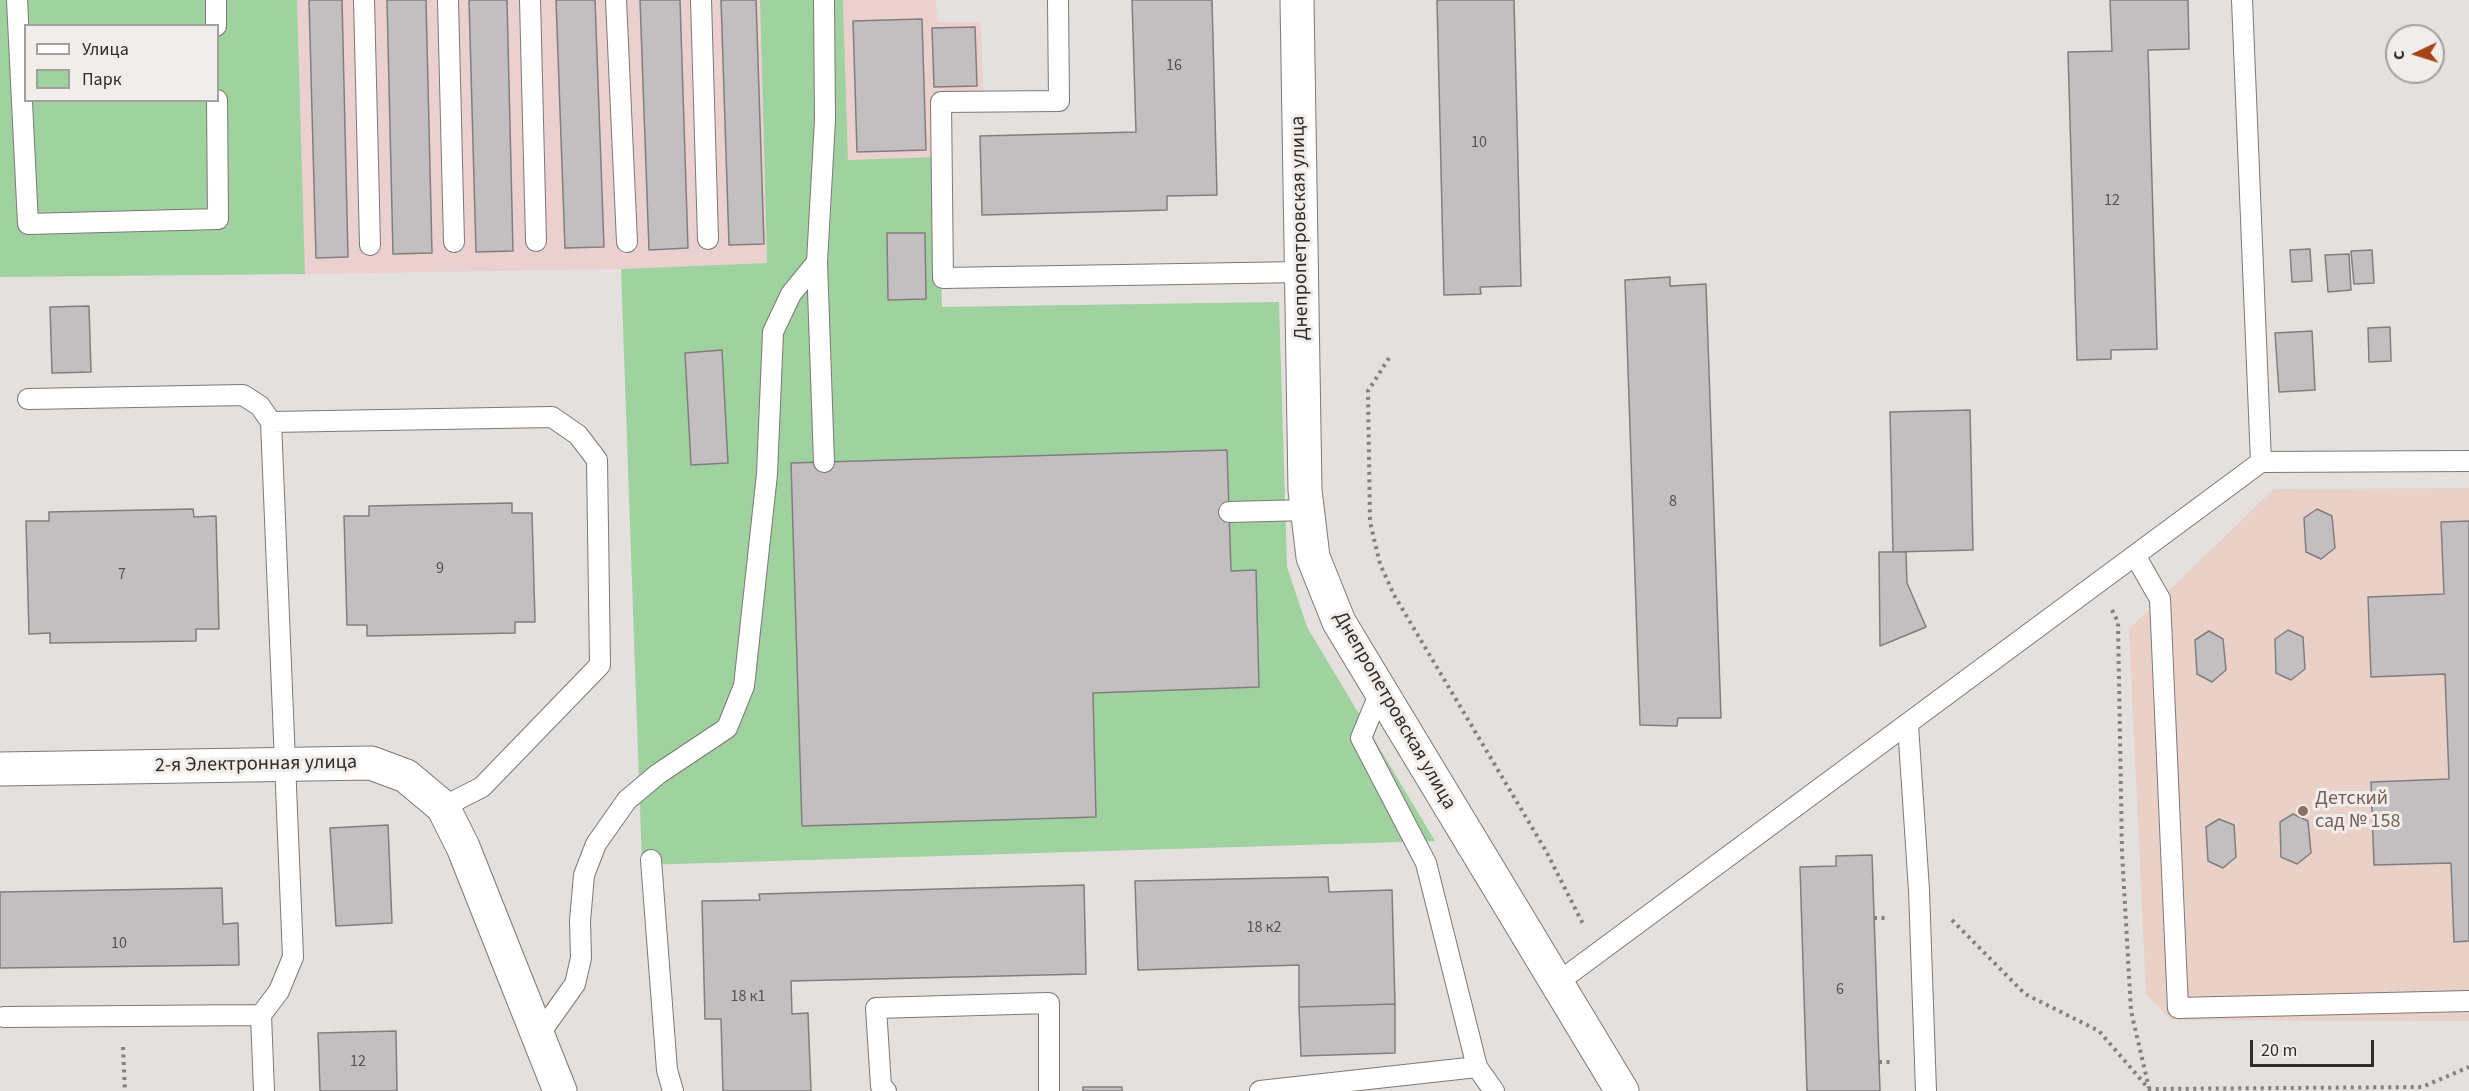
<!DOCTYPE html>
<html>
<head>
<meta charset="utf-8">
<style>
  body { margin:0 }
  #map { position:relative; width:2469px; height:1091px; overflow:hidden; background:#e3e0dd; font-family:"Source Sans 3",sans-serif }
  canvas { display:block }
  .legend { position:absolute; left:24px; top:24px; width:195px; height:78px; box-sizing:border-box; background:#f1edea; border:2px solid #a3a09e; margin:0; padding:8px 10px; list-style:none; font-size:18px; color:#2e2d2c }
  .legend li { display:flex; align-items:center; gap:12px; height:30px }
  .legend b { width:30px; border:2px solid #a3a09e }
  .north { position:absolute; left:2385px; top:24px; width:60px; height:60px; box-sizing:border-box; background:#f1edea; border:2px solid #a3a09e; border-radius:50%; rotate:266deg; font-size:16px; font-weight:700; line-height:24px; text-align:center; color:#2e2d2c }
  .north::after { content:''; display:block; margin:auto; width:21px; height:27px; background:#a74214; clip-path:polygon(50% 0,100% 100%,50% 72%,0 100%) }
  .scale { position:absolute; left:2250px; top:1040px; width:124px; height:27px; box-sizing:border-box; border:3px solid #2e2d2c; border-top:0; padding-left:8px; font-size:18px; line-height:21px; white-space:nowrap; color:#2e2d2c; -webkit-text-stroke:4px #f1edea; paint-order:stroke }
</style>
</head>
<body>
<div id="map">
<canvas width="2469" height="1091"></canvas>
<ul class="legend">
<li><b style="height:8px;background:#fff"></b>Улица</li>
<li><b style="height:16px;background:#9fd29e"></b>Парк</li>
</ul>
<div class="north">С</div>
<div class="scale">20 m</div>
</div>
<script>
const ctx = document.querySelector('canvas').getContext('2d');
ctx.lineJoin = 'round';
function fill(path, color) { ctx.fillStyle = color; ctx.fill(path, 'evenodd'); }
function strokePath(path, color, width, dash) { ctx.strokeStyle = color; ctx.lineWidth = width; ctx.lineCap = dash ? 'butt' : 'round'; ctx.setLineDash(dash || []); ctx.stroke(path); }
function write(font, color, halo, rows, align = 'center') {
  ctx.font = font + ' "Source Sans 3",sans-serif'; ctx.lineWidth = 6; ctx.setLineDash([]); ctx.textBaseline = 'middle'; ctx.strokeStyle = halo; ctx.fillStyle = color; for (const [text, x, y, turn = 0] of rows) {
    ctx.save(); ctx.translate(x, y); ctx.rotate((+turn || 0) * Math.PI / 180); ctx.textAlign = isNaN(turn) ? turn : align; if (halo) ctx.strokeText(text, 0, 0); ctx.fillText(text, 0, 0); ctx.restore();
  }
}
fill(new Path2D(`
  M 297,0 L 760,0 L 767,263 L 621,269 L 305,274 Z
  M 843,0 L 936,0 L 937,22 L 981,22 L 983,92 L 935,95 L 937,157 L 848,160 Z`), '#ead0ce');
fill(new Path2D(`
  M 2469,488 L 2469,1021 L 2171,1020 L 2146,994 L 2129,629 L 2274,489 Z`), '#e9d1c7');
fill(new Path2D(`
  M 0,0 L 297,0 L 305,274 L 0,277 ZM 26,26 L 218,26 L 218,100 L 26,100 Z
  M 760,0 L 843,0 L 848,160 L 937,157 L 942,307 L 1279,302 L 1287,567 L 1307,627 L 1435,841 L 642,865 L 621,269 L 767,263 Z`), '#9fd29e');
const building = new Path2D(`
  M 309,0 L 342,0 L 348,257 L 316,258 Z
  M 387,0 L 426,0 L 432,253 L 393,254 Z
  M 469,0 L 507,0 L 513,251 L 476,252 Z
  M 556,0 L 595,0 L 604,247 L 565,248 Z
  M 640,0 L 680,0 L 688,248 L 649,250 Z
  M 721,0 L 756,0 L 764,244 L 729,245 Z
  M 1132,0 L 1212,0 L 1217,195 L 1167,196 L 1167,210 L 982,215 L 980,136 L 1136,132 Z
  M 1437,0 L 1514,0 L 1521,286 L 1480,287 L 1481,294 L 1444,295 Z
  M 2110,0 L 2188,0 L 2189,49 L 2148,50 L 2157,349 L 2111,350 L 2111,359 L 2077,360 L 2068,52 L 2112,51 Z
  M 922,19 L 926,150 L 857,152 L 853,21 Z
  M 975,27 L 977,86 L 934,87 L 932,28 Z
  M 887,233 L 925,233 L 926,299 L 888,300 Z
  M 2310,249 L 2312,281 L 2292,282 L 2290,250 Z
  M 2372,250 L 2374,283 L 2354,284 L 2351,251 Z
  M 2349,254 L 2351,290 L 2328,292 L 2325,255 Z
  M 1670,277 L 1670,286 L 1706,284 L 1721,718 L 1678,718 L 1677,726 L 1640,725 L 1625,280 Z
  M 89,306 L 91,372 L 52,373 L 50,307 Z
  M 2390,327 L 2391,361 L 2369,362 L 2368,328 Z
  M 2312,331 L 2315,390 L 2279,392 L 2275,333 Z
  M 722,350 L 728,463 L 691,465 L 685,353 Z
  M 1970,410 L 1973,550 L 1893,552 L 1890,412 Z
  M 1227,450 L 1231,571 L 1256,570 L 1259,687 L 1093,693 L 1096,817 L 802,826 L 791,463 Z
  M 512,503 L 512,513 L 532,513 L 535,622 L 515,622 L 515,633 L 367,636 L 367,625 L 347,625 L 344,516 L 369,516 L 369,506 Z
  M 193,509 L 194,517 L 216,516 L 219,629 L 196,629 L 196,641 L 50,643 L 50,633 L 29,634 L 26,521 L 49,521 L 49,512 Z
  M 2317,509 L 2332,516 L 2335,548 L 2321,559 L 2306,552 L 2304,518 Z
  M 2469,521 L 2469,941 L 2454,942 L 2451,863 L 2374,865 L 2371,782 L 2449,779 L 2445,674 L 2371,677 L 2368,597 L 2444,594 L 2441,522 Z
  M 1879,552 L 1906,552 L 1907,583 L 1926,627 L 1880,646 Z
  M 2288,630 L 2303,637 L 2305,669 L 2291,680 L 2276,673 L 2275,639 Z
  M 2209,631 L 2223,639 L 2226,670 L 2212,682 L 2197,674 L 2195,640 Z
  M 2293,814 L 2308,821 L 2311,853 L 2297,864 L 2281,857 L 2280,822 Z
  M 2219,819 L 2234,825 L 2236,857 L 2223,868 L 2208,861 L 2206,827 Z
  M 388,825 L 392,923 L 336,926 L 330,828 Z
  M 1872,855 L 1880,1091 L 1807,1091 L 1800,867 L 1836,866 L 1836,856 Z
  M 1328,877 L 1329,892 L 1392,890 L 1395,1004 L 1299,1007 L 1299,965 L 1138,970 L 1135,881 Z
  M 1084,885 L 1086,974 L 791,981 L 792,1014 L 808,1013 L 811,1091 L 723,1091 L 721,1019 L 705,1019 L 702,901 L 760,900 L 759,894 Z
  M 222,888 L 223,924 L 238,923 L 239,965 L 0,968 L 0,892 Z
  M 1395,1004 L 1395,1053 L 1301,1056 L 1299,1007 Z
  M 396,1031 L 397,1091 L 320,1091 L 318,1033 Z
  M 1083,1087 L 1122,1087 L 1122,1091 L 1083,1091 Z`);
fill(building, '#c3bec0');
strokePath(building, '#827e7f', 1.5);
const service = new Path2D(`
  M 17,0 L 28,224 L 218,219 L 217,100
  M 216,0 L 216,26
  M 364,0 L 370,245
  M 448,0 L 454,242
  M 530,0 L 536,241
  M 616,0 L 627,242
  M 701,0 L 708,239
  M 1058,0 L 1059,101 L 941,102 L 943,278 L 1302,272
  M 2242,0 L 2261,462
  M 817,262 L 824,462
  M 28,399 L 243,395 L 260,406 L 271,422 L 552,417 L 578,435 L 597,460 L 600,665 L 482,787 L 443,807
  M 1229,512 L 1308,510
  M 2136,557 L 2160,599 L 2178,1008 L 2469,1001
  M 1908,725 L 1919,890 L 1926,1091
  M 651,860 L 667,1070 L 673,1091
  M 1557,983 L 2261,462 L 2469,461
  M 261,1015 L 264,1091
  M 4,1017 L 261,1015 L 279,991 L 293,957 L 271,422
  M 538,1036 L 575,984 L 581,958 L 580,921 L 584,875 L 596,844 L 627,800 L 658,774 L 727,728 L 744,686 L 767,474 L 773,332 L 791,294 L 817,262 L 825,120 L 824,0
  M 1477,1067 L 1494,1091
  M 886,1091 L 881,1086 L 876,1008 L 1049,1003 L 1049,1091
  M 1260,1091 L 1477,1067 L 1426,863 L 1361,738 L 1380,692`);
const minor = new Path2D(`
  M 1297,0 L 1305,490 L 1313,557 L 1339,622 L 1622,1091
  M 0,769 L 371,763 L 406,776 L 443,807 L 463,847 L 560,1091`);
strokePath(service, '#7c7976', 22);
strokePath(minor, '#7c7976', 35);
strokePath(new Path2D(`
  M 1389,358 L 1368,391 L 1370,522 L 1380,564 L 1394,595 L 1546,851 L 1583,924
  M 2112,610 L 2118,622 L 2122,852 L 2131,1011 L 2149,1088
  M 1874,918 L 1888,918
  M 1952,920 L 2025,994 L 2099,1031 L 2149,1089 L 2422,1087 L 2469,1067
  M 123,1047 L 125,1091
  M 1879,1062 L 1893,1062`), '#83817f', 4, [3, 4.5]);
strokePath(service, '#fff', 20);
strokePath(minor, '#fff', 33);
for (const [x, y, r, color] of [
  [2303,811,6,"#8d6e63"]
]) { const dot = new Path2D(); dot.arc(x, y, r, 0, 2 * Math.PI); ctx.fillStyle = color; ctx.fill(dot); strokePath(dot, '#f1edea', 2); }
write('16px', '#535151', null, [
  ["16",1174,66],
  ["10",1479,143],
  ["12",2112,201],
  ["8",1673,502],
  ["9",440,569],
  ["7",122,575],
  ["18 к2",1264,928],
  ["10",119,944],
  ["6",1840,990],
  ["18 к1",748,997],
  ["12",358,1062]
]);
write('20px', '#2e2d2c', '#f1edea', [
  ["Днепропетровская улица",1301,228,-91],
  ["Днепропетровская улица",1394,711,60],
  ["2-я Электронная улица",256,765,-1]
]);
write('20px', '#785e54', '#f1edea', [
  ["Детский",2315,800],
  ["сад № 158",2315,823]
], 'left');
</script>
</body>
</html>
